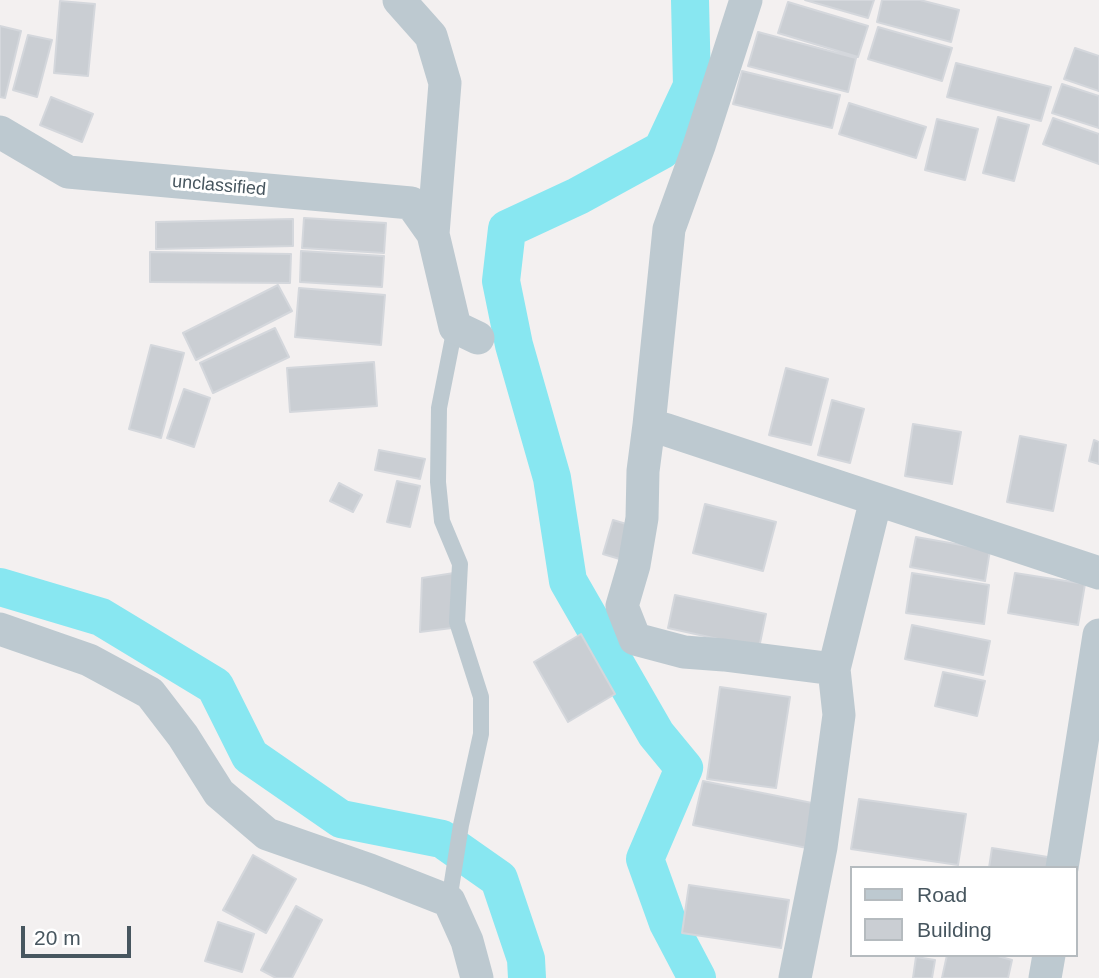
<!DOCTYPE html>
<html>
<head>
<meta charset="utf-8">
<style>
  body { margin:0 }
  #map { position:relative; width:1099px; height:978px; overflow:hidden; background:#f3f0f0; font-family:Helvetica,sans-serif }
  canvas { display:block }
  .legend { position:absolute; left:850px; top:866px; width:228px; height:91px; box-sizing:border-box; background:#fff; border:2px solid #b5bbbf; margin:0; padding:9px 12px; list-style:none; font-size:21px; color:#47565f }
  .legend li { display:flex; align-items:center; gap:14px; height:35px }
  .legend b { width:35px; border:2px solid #b5bbbf }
  .scale { position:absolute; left:21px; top:926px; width:110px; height:32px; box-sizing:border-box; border:4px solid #47565f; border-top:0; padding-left:9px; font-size:21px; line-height:24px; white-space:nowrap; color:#47565f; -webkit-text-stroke:5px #fff; paint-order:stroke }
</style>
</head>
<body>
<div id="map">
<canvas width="1099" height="978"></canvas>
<ul class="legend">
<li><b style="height:9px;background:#bdc9d0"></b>Road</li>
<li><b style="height:19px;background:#caced3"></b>Building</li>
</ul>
<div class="scale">20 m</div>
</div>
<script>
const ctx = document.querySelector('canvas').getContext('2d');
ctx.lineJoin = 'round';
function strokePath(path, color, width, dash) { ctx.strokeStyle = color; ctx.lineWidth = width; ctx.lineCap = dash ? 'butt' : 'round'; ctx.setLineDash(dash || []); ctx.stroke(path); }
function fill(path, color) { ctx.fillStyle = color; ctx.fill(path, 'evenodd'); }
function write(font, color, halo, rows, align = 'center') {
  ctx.font = font + ' Helvetica,sans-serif'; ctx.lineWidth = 6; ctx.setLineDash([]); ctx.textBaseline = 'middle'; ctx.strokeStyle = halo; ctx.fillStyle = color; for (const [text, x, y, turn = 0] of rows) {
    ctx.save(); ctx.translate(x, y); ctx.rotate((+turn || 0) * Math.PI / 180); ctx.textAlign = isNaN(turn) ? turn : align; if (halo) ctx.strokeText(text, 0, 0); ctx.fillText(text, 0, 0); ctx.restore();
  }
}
strokePath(new Path2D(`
  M 690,0 L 692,86 L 662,150 L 578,196 L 507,229 L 501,281 L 514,345 L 552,478 L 568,581 L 656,734 L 684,768 L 645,859 L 668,923 L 697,978
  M 0,587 L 101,617 L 215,686 L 250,756 L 341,819 L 442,839 L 499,879 L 526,959 L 527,978`), '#88e7f1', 38);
const building = new Path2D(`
  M 805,0 L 874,0 L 868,18 Z
  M 882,0 L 920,0 L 959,10 L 951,42 L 877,22 Z
  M 60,1 L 95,4 L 88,76 L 54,73 Z
  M 788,2 L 868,26 L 858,57 L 778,33 Z
  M 0,26 L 21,31 L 5,98 L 0,97 Z
  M 878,27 L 952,48 L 942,81 L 868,59 Z
  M 758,32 L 856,58 L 848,92 L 748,66 Z
  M 28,35 L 52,40 L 37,97 L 13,90 Z
  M 1075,48 L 1099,56 L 1099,91 L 1064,79 Z
  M 956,63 L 1051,87 L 1041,121 L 947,97 Z
  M 742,71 L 840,95 L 832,128 L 733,104 Z
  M 1062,84 L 1099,96 L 1099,128 L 1052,113 Z
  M 51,97 L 93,114 L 82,142 L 40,125 Z
  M 849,103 L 926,127 L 916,158 L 839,134 Z
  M 998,117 L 1029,125 L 1014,181 L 983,173 Z
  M 1053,118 L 1099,134 L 1099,164 L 1043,144 Z
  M 937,119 L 978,129 L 965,180 L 925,170 Z
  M 304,218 L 386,223 L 384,253 L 302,248 Z
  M 293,219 L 293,246 L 156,249 L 156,222 Z
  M 301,251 L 384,256 L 382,287 L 300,282 Z
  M 150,252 L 291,254 L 290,283 L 150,282 Z
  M 278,285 L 292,311 L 196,360 L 183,333 Z
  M 299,288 L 385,295 L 381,345 L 295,337 Z
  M 275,328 L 289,357 L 213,393 L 200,363 Z
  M 151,345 L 184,353 L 161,438 L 129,429 Z
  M 374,362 L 377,406 L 290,412 L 287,368 Z
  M 786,368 L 828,379 L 811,445 L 769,435 Z
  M 184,389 L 210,398 L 194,447 L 167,438 Z
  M 832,400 L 864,409 L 850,463 L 818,455 Z
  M 913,424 L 961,432 L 952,484 L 905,476 Z
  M 1020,436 L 1066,445 L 1053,511 L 1007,502 Z
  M 1094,440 L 1099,442 L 1099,464 L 1089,461 Z
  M 379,450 L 425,459 L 420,479 L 375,470 Z
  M 397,481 L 420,486 L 410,527 L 387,522 Z
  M 339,483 L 362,495 L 353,512 L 330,501 Z
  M 705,504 L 776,522 L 763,571 L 693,553 Z
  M 613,520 L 633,526 L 623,560 L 603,554 Z
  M 916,537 L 990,550 L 985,581 L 910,567 Z
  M 454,573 L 452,628 L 420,632 L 422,578 Z
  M 912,573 L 989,585 L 984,624 L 906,613 Z
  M 1015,573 L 1085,584 L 1078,625 L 1008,613 Z
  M 675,595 L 766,614 L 759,648 L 668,628 Z
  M 912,625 L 990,641 L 983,675 L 905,659 Z
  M 581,634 L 615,694 L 568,722 L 534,662 Z
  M 943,672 L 985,681 L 977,716 L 935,706 Z
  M 720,687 L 790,697 L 776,788 L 707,779 Z
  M 703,781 L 817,804 L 807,848 L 693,825 Z
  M 859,799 L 966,814 L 958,865 L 851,849 Z
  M 992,848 L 1054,858 L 1052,868 L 989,868 Z
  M 253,855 L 296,879 L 266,933 L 223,910 Z
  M 689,885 L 789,900 L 781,948 L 682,933 Z
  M 296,906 L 322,920 L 292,978 L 276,978 L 261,970 Z
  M 218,922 L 254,934 L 242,972 L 205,961 Z
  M 947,955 L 994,955 L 1012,960 L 1008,978 L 942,978 Z
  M 916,957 L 935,960 L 932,978 L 913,978 Z`);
fill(building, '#caced3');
strokePath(building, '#d4d7dc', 2);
strokePath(new Path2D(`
  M 449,901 L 461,825 L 481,734 L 481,697 L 457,622 L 460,564 L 442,521 L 438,482 L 439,408 L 455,327`), '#bdc9d0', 16);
strokePath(new Path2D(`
  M 399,0 L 431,36 L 445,83 L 433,234 L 455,327 L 478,338
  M 0,132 L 68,172 L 411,203 L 433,234
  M 649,425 L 669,229 L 699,146 L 746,0
  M 876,499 L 834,669 L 724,655 L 684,652 L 635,639 L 622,606 L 634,565 L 642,518 L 643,471 L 649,425 L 667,430 L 1099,573
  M 0,629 L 89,660 L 150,693 L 183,736 L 219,793 L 267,834 L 370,870 L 449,901 L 467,941 L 477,978
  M 1062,868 L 1099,635
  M 795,978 L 821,847 L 839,715 L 834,669
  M 1045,978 L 1049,955`), '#bdc9d0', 33);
write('18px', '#47565f', '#fff', [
  ["unclassified",219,186,5]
]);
</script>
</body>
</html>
